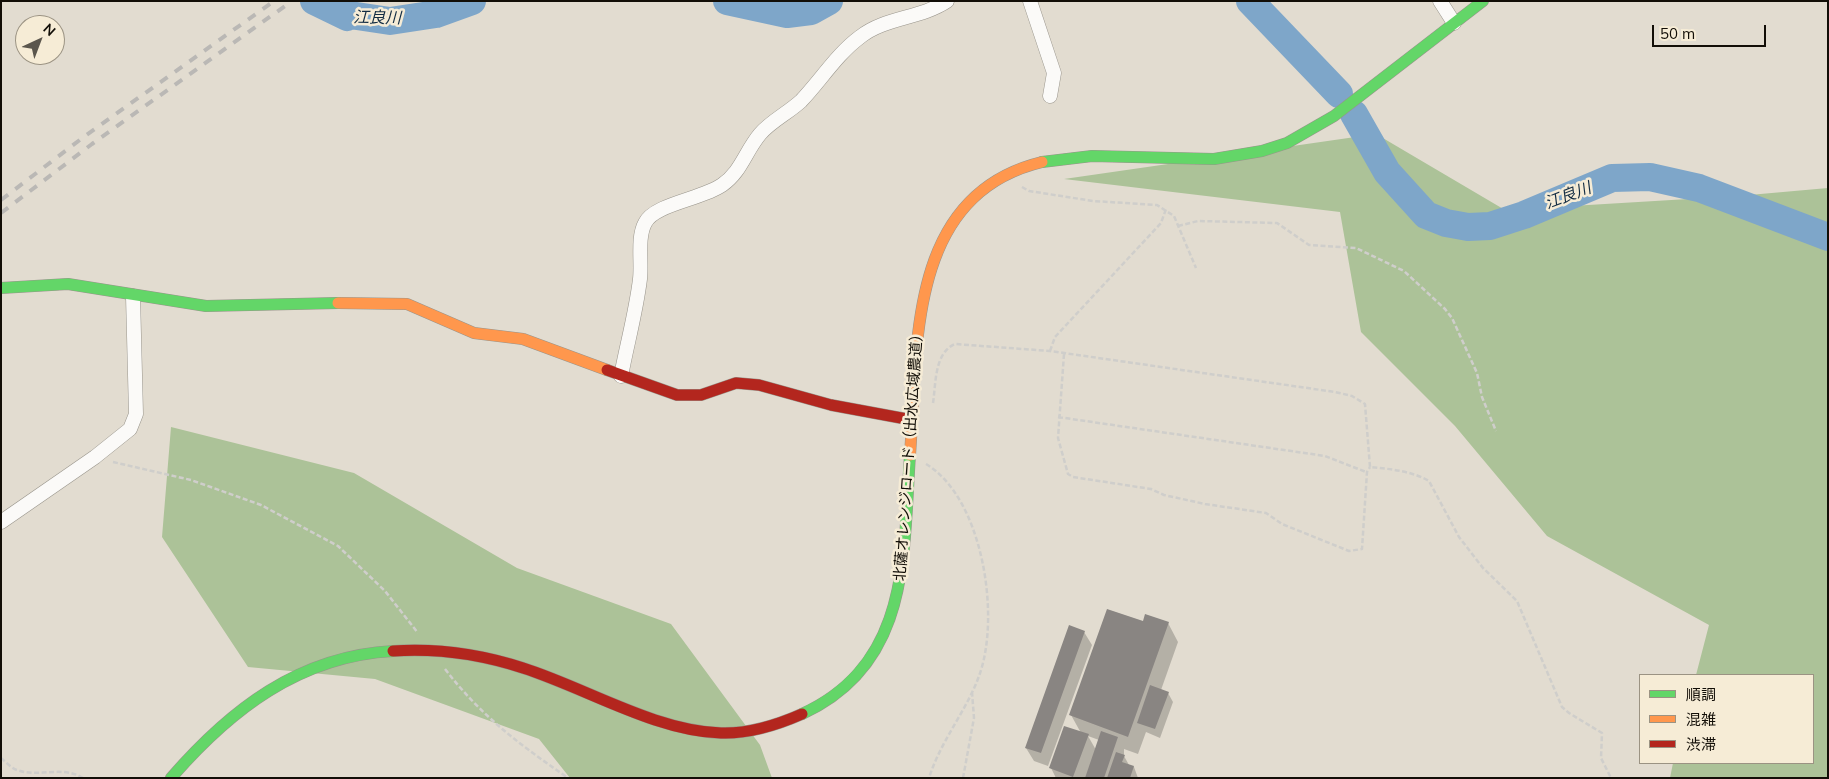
<!DOCTYPE html>
<html>
<head>
<meta charset="utf-8">
<style>
  body { margin:0 }
  #map { position:relative; width:1829px; height:779px; overflow:hidden; background:#e2dcd0; font-family:Mulish,"Noto Sans JP",sans-serif }
  canvas { display:block }
  .frame { position:absolute; inset:0; border:2px solid #120e07; pointer-events:none }
  .legend { position:absolute; left:1639px; top:674px; width:175px; height:90px; box-sizing:border-box; background:#f6ecd6; border:1px solid #9b9383; margin:0; padding:6px 9px; list-style:none; font-size:15px; color:#120e07 }
  .legend li { display:flex; align-items:center; gap:10px; height:25px }
  .legend b { width:25px; border:1px solid #9b9383 }
  .north { position:absolute; left:15px; top:15px; width:50px; height:50px; box-sizing:border-box; background:#f6ecd6; border:1px solid #9b9383; border-radius:50%; rotate:43deg; font-size:14px; font-weight:700; line-height:20px; text-align:center; color:#120e07 }
  .north::after { content:''; display:block; margin:auto; width:18px; height:22px; background:#5b564d; clip-path:polygon(50% 0,100% 100%,50% 72%,0 100%) }
  .scale { position:absolute; left:1652px; top:25px; width:114px; height:22px; box-sizing:border-box; border:2px solid #120e07; border-top:0; padding-left:6px; font-size:15px; line-height:18px; white-space:nowrap; color:#120e07; -webkit-text-stroke:4px #f6ecd6; paint-order:stroke }
</style>
</head>
<body>
<div id="map">
<canvas width="1829" height="779"></canvas>
<div class="frame"></div>
<ul class="legend">
<li><b style="height:6px;background:#63d668"></b>順調</li>
<li><b style="height:6px;background:#ff974d"></b>混雑</li>
<li><b style="height:6px;background:#b3261e"></b>渋滞</li>
</ul>
<div class="north">N</div>
<div class="scale">50 m</div>
</div>
<script>
const ctx = document.querySelector('canvas').getContext('2d');
ctx.lineJoin = 'round';
function fill(path, color) { ctx.fillStyle = color; ctx.fill(path, 'evenodd'); }
function strokePath(path, color, width, dash) { ctx.strokeStyle = color; ctx.lineWidth = width; ctx.lineCap = dash ? 'butt' : 'round'; ctx.setLineDash(dash || []); ctx.stroke(path); }
function write(font, color, halo, rows, align = 'center') {
  ctx.font = font + ' Mulish,"Noto Sans JP",sans-serif'; ctx.lineWidth = 5; ctx.setLineDash([]); ctx.textBaseline = 'middle'; ctx.strokeStyle = halo; ctx.fillStyle = color; for (const [text, x, y, turn = 0] of rows) {
    ctx.save(); ctx.translate(x, y); ctx.rotate((+turn || 0) * Math.PI / 180); ctx.textAlign = isNaN(turn) ? turn : align; if (halo) ctx.strokeText(text, 0, 0); ctx.fillText(text, 0, 0); ctx.restore();
  }
}
fill(new Path2D(`
  M 1376,134 L 1505,210 L 1738,196 L 1828,188 L 1828,778 L 1670,778 L 1673,763 L 1813,763 L 1813,675 L 1696,675 L 1709,625 L 1547,536 L 1455,426 L 1361,332 L 1340,212 L 1064,179 Z
  M 171,427 L 354,473 L 517,568 L 671,624 L 760,745 L 772,778 L 570,778 L 539,739 L 375,679 L 248,667 L 162,537 Z`), '#acc298');
fill(new Path2D(`
  M 1144,623 L 1168,623 L 1178,642 L 1161,690 L 1168,693 L 1173,702 L 1160,738 L 1146,732 L 1138,754 L 1124,749 L 1124,756 L 1129,765 L 1134,767 L 1138,778 L 1056,778 L 1051,768 L 1081,733 L 1071,715 ZM 1088,736 L 1099,740 L 1096,750 Z
  M 1084,632 L 1092,645 L 1048,766 L 1034,761 L 1026,748 Z`), '#0003');
strokePath(new Path2D(`
  M 314,1 L 347,17 L 350,15 L 390,21 L 436,14 L 472,1
  M 727,1 L 787,14 L 811,11 L 829,1
  M 1250,1 L 1339,94
  M 1354,114 L 1387,172 L 1426,215 L 1446,223 L 1468,227 L 1490,226 L 1524,215 L 1612,178 L 1650,177 L 1699,188 L 1828,237`), '#7ea6c9', 28);
fill(new Path2D(`
  M 1107,609 L 1143,621 L 1145,614 L 1169,622 L 1128,737 L 1069,715 Z
  M 1069,625 L 1085,631 L 1041,753 L 1025,748 Z
  M 1150,685 L 1169,692 L 1155,729 L 1137,723 Z
  M 1064,726 L 1089,734 L 1073,777 L 1049,768 Z
  M 1101,731 L 1118,737 L 1104,778 L 1085,778 Z
  M 1116,752 L 1125,755 L 1122,762 L 1134,766 L 1130,778 L 1107,778 Z`), '#898582');
const street = new Path2D(`
  M 1030,1 L 1054,73 L 1050,96
  M 1440,1 L 1454,23
  M 621,376 C 627,344 636,312 640,279 C 642,262 637,238 645,223 C 654,204 702,199 722,185 C 741,172 745,152 760,134 C 771,121 788,113 801,101 C 821,80 837,54 860,37 C 885,17 920,19 947,1
  M 1,522 L 95,457 L 130,429 L 136,414 L 133,296`);
const fast = new Path2D(`
  M 1042,162 L 1092,156 L 1214,159 L 1262,151 L 1287,143 L 1334,116 L 1483,1
  M 1,288 L 68,284 L 206,306 L 338,303
  M 802,714 C 911,664 903,556 910,455
  M 171,778 C 230,710 299,656 393,651`);
const slow = new Path2D(`
  M 338,303 L 407,304 L 474,333 L 523,339 L 607,370
  M 910,455 C 918,347 906,195 1042,162`);
const jam = new Path2D(`
  M 607,370 L 677,395 L 701,395 L 736,383 L 759,385 L 831,405 L 912,420
  M 393,651 C 438,648 480,654 523,668 C 586,688 655,731 721,733 C 749,734 777,725 802,714`);
strokePath(street, '#98948b', 15);
strokePath(fast, '#98948b', 12);
strokePath(slow, '#98948b', 12);
strokePath(jam, '#98948b', 12);
strokePath(new Path2D(`
  M 1022,187 L 1029,191 L 1093,201 L 1157,205 L 1174,216 L 1196,268
  M 1178,226 L 1198,221 L 1277,223 L 1309,245 L 1356,248 L 1404,271 L 1445,309 L 1452,318 L 1477,373 L 1482,397 L 1496,431
  M 1050,351 L 1055,337 L 1161,223 L 1166,209
  M 1064,354 L 1058,438 L 1068,474 L 1073,477 L 1151,489 L 1164,495 L 1205,504 L 1266,513 L 1282,524 L 1349,551 L 1362,549 L 1367,472 L 1370,467
  M 933,403 C 936,384 934,353 955,344 L 1050,351 L 1335,392 L 1352,396 L 1365,404 L 1370,467 C 1390,469 1412,471 1429,481 L 1459,537 L 1483,568 L 1517,601 L 1562,707 L 1569,713 L 1602,733 L 1601,758 L 1611,778
  M 1058,417 L 1325,456 L 1366,472
  M 113,462 L 191,480 L 261,505 L 338,546 L 385,591 L 418,633
  M 926,464 C 983,498 1001,617 979,676 C 967,710 941,740 929,778
  M 445,669 C 482,717 519,744 568,778
  M 1,758 C 6,762 11,768 17,770 C 39,778 62,765 83,778
  M 963,778 L 974,718 L 972,692`), '#cfcecb', 2.5, [5, 2.5]);
strokePath(street, '#fbfaf8', 14);
strokePath(fast, '#63d668', 11);
strokePath(slow, '#ff974d', 11);
strokePath(jam, '#b3261e', 11);
strokePath(new Path2D(`
  M 1,200 L 85,136 L 274,1
  M 1,213 L 92,144 L 292,1`), '#bab8b5', 4, [9, 9]);
write('15px', '#120e07', '#f6ecd6', [
  ["北薩オレンジロード（出水広域農道）",909,454,-86]
]);
write('italic 16px', '#122c43', '#f6ecd6', [
  ["江良川",377,18,1],
  ["江良川",1568,196,-21]
]);
</script>
</body>
</html>
